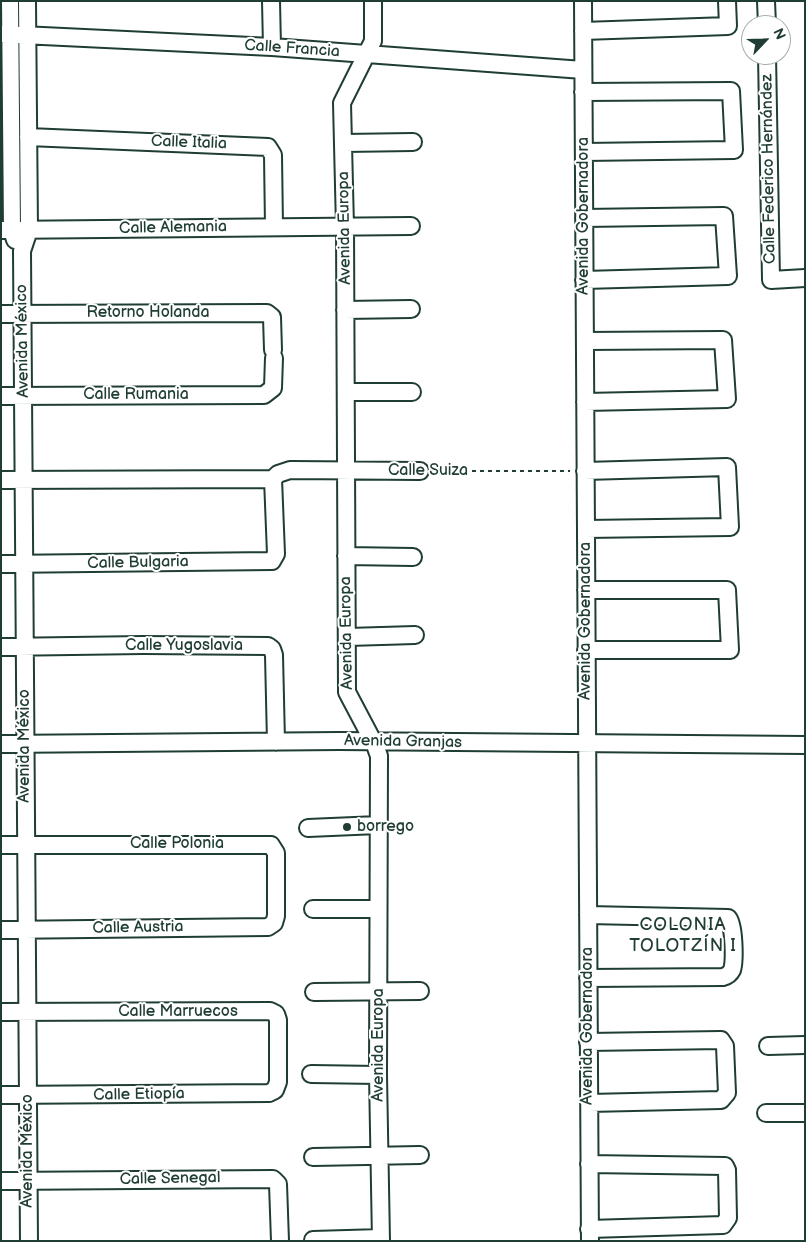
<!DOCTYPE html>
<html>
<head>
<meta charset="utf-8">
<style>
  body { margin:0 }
  #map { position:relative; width:806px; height:1242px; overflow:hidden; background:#fff; font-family:"Balsamiq Sans",sans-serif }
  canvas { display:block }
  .frame { position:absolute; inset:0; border:2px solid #1f3d34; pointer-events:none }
  .north { position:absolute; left:741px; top:15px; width:50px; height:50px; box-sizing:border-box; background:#fff; border:1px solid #a5b1ae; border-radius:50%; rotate:66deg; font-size:14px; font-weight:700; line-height:20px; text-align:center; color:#1f3d34 }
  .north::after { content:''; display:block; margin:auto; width:18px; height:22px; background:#1f3d34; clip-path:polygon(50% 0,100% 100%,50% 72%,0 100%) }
</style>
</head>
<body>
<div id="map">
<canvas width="806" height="1242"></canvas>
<div class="frame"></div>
<div class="north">N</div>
</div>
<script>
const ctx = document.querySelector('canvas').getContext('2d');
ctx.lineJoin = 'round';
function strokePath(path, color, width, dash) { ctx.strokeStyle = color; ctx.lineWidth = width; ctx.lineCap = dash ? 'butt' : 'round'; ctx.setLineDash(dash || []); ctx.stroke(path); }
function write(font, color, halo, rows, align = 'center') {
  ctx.font = font + ' "Balsamiq Sans",sans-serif'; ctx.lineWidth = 4; ctx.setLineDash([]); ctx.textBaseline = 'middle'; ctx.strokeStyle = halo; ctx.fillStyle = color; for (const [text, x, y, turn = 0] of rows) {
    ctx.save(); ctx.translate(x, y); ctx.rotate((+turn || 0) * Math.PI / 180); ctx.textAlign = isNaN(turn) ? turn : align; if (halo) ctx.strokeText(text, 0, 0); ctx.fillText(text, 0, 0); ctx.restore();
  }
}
const minor = new Path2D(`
  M 10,1 L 12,230 L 15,240
  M 27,1 L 29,230 L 22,251 L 29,1241
  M 271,1 L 272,47
  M 373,1 L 373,41 L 342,103 L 345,227 L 347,692 L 375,745 L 379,756 L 378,1075 L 381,1241
  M 583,1 L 590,1241
  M 766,1 L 767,25
  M 583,31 L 728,26 L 727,1
  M 1,34 L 272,47 L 583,70
  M 767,55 L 771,280 L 805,278
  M 583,92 L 731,91 L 734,150 L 584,152
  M 28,137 L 268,147 L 273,155 L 274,227
  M 344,143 L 413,142
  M 584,218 L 724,216 L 728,276 L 584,280
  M 1,230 L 411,226
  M 345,310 L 411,309
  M 1,314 L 267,313 L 272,317 L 273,350
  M 585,341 L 723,340 L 727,399 L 585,402
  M 346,392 L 412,392
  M 1,396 L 264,395 L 273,388 L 274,358
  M 585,471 L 727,467 L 730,527 L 586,529
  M 1,480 L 273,479 L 278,474 L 290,470 L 420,471
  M 346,556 L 413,557
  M 1,564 L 272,561 L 276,554 L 273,479
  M 586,590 L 727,590 L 730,650 L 586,650
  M 348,637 L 415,635
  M 1,647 L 143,645 L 268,646 L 272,649 L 274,655 L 276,742
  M 1,744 L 339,741 L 805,745
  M 308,828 L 378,825
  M 1,845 L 271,845 L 276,853 L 276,916 L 274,923 L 268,927 L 1,930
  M 313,909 L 378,909
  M 588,915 L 728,918 C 734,923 735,961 732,970 C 730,974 727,976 723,977 L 588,978
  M 314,992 L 420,991
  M 1,1012 L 270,1011 L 276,1014 L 278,1020 L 278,1082 L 275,1090 L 269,1093 L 1,1095
  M 588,1042 L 721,1040 L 725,1046 L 727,1093 L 721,1100 L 589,1103
  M 768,1046 L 805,1045
  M 311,1074 L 378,1075
  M 766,1113 L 805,1113
  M 313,1157 L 420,1155
  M 589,1164 L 725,1166 L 727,1170 L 728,1218 L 723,1225 L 589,1229
  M 1,1181 L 273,1179 L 278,1184 L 280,1241
  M 313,1240 L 381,1238`);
strokePath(minor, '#1f3d34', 20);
strokePath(new Path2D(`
  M 432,471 L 570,471`), '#1f3d34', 2, [4, 4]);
strokePath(minor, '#fff', 16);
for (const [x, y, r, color] of [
  [347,827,5,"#1f3d34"]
]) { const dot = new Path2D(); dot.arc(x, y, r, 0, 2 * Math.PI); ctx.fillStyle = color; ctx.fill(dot); strokePath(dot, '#fff', 2); }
write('16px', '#1f3d34', '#fff', [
  ["Calle Francia",292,49,4],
  ["Calle Italia",189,143,2],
  ["Calle Federico Hernández",769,169,-91],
  ["Avenida Gobernadora",584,216,-90],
  ["Calle Alemania",173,228,-1],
  ["Avenida Europa",345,228,-91],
  ["Retorno Holanda",148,313],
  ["Avenida México",23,341,-91],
  ["Calle Rumania",136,395],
  ["Calle Suiza",428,471],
  ["Calle Bulgaria",138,563,-1],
  ["Avenida Gobernadora",586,621,-90],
  ["Avenida Europa",347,633,-91],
  ["Calle Yugoslavia",184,646],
  ["Avenida Granjas",403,742,1],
  ["Avenida México",25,746,-90],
  ["Calle Polonia",177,844],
  ["Calle Austria",138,928,-1],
  ["Calle Marruecos",178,1012],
  ["Avenida Gobernadora",588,1026,-90],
  ["Avenida Europa",379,1045,-90],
  ["Calle Etiopía",139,1095,-1],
  ["Avenida México",28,1151,-90],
  ["Calle Senegal",170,1179,-1]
]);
write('16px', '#1f3d34', '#fff', [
  ["borrego",357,827]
], 'left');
ctx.letterSpacing = '1px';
write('18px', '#1f3d34', '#fff', [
  ["COLONIA",683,925],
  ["TOLOTZÍN I",683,946]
]);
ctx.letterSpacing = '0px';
</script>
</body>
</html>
